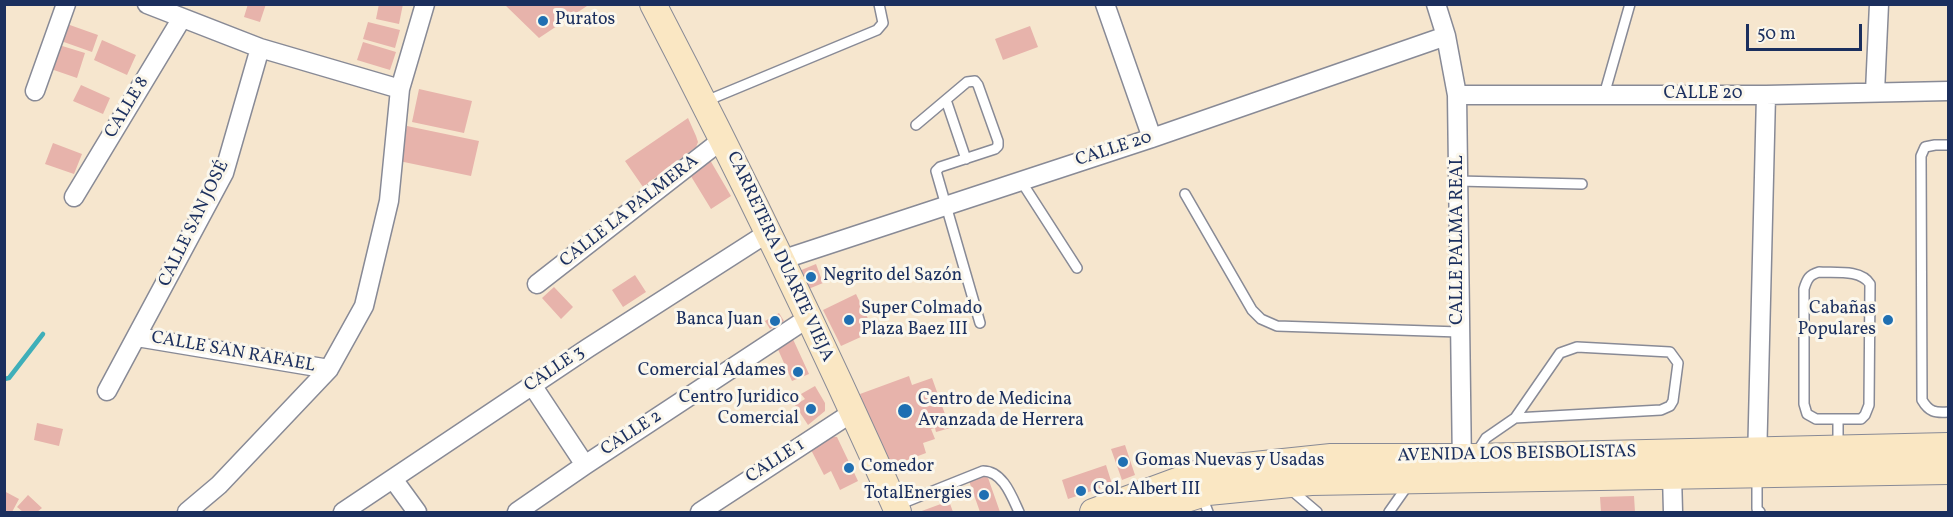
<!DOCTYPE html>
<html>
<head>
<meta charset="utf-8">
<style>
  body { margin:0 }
  #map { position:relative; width:1953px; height:517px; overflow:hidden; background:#f6e6ce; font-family:Vollkorn,serif }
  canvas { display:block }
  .frame { position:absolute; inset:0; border:6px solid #1b2f5e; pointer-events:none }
  .scale { position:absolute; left:1746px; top:24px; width:116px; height:27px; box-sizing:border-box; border:3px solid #1b2f5e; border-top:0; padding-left:8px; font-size:18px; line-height:21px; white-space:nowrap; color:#1b2f5e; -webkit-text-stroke:4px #fbf7ec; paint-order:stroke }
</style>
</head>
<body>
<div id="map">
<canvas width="1953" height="517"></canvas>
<div class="frame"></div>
<div class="scale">50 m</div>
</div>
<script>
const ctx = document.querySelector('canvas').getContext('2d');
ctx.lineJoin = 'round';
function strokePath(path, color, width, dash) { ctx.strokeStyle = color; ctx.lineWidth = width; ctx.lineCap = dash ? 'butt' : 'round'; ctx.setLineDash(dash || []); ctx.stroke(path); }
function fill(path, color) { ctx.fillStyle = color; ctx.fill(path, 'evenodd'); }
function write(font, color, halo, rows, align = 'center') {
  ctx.font = font + ' Vollkorn,serif'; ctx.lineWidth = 6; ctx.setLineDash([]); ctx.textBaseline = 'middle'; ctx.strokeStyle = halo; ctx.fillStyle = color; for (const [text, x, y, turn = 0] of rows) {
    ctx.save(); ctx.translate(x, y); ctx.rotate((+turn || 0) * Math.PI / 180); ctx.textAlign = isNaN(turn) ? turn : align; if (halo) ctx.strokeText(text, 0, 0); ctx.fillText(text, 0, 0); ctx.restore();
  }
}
strokePath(new Path2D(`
  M 4,379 L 9,378 L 43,334`), '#3fafb9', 4.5);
fill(new Path2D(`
  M 248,4 L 266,4 L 260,22 L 244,17 Z
  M 379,4 L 403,4 L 399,24 L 376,19 Z
  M 504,4 L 590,4 L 539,38 Z
  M 368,22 L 400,30 L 395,48 L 363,39 Z
  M 67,24 L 98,35 L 92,52 L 61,41 Z
  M 1030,26 L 1038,47 L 1003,60 L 995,39 Z
  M 102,40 L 136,55 L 127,75 L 94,60 Z
  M 363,42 L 396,52 L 390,70 L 357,60 Z
  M 59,45 L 85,53 L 77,78 L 51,69 Z
  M 81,85 L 110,98 L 103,114 L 73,101 Z
  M 419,89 L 472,101 L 464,133 L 412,122 Z
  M 688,118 L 696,136 L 698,142 L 696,147 L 643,187 L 625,161 Z
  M 407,126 L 479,141 L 471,176 L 399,161 Z
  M 53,143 L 82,154 L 74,174 L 45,164 Z
  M 710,160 L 731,196 L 711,209 L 689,173 Z
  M 816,264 L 823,283 L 806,290 L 799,271 Z
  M 635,275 L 646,292 L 623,307 L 612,290 Z
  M 554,287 L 573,307 L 561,319 L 542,298 Z
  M 856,294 L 874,331 L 841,346 L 823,310 Z
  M 779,313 L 784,321 L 770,329 L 765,321 Z
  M 792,337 L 809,374 L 792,381 L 776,345 Z
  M 909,376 L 912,385 L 932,378 L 950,428 L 936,432 L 935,428 L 931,429 L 935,439 L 923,443 L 926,453 L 886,468 L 860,394 Z
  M 815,386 L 825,403 L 825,411 L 808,425 L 795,405 L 805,399 L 801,394 Z
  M 37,423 L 63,429 L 59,446 L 34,440 Z
  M 829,436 L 837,437 L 858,481 L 840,490 L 831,471 L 824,475 L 809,446 Z
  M 1125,445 L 1135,475 L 1122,480 L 1111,449 Z
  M 1106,465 L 1112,484 L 1068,499 L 1062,480 Z
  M 986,472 L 1000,512 L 980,512 L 968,478 Z
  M 4,491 L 19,499 L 12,512 L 4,511 Z
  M 28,495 L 42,508 L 37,512 L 23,512 L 17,507 Z
  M 1634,496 L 1635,512 L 1601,512 L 1600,497 Z
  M 949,501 L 953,512 L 919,512 Z`), '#e7b3ab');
const lane = new Path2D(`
  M 1604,95 L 1630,4
  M 946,100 L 966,159
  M 706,101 L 877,30 L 883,23 L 879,4
  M 916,125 L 967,82 L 975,81 L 978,85 L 998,141 L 998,146 L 995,149 L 940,167 L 936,171 L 980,323
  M 1948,145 L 1935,145 L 1925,147 L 1921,156 L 1922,400 C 1929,412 1935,413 1948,412
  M 1021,181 L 1077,268
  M 1458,181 L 1582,184
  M 1185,194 L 1252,310 L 1261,319 L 1277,326 L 1459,332
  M 1819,272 C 1834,273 1861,269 1870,284 L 1869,405 L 1865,415 L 1861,419 L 1816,419 L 1807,414 L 1804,404 L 1804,289 C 1807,279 1809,275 1819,272 Z
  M 1838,447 L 1838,419
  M 1477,452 L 1486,438 L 1515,418 L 1560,353 L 1577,347 L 1670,352 L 1678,363 L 1673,401 L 1670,406 L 1661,410 L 1515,418
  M 1757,477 L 1757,509 L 1760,512
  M 1290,489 L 1317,512
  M 1202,496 L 1208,512
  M 898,505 L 983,471 C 1003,471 1012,497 1019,512
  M 1389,512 L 1408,485`);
const street = new Path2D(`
  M 147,4 L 260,48 L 400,89
  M 1105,4 L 1152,138
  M 1436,4 L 1446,36 L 1457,95 L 1462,468
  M 35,91 L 66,4
  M 1875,92 L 1879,4
  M 1457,95 L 1766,95 L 1948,91
  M 74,197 L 182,18
  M 781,260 L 1152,138 L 1446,36
  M 537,284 L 723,139
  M 137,337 L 329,369
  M 532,385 L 585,465
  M 107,391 L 224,173 L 260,48
  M 1757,462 L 1766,95
  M 1672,475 L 1673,512
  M 393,479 L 417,512
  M 187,512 L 219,485 L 329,369 L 364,306 L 389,201 L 400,89 L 425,4
  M 343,512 L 588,348 L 769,232
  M 517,512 L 585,465 L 808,318
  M 700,512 L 853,412`);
const secondary = new Path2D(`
  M 653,4 C 740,171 822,341 898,512
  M 1093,512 L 1207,470 L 1331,457 L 1474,457 L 1948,446
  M 1145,512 L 1208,492 L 1311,482 L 1948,471`);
strokePath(lane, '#888a96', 12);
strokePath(street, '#888a96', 21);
strokePath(secondary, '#888a96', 28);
strokePath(lane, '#fff', 9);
strokePath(street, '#fff', 18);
strokePath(secondary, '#fae7c3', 26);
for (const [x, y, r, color] of [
  [543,21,6,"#1f6fb2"],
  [811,277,6,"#1f6fb2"],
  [849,320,6,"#1f6fb2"],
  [1888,320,6,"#1f6fb2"],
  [775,321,6,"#1f6fb2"],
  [798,372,6,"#1f6fb2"],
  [811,409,6,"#1f6fb2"],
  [905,411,8,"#1f6fb2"],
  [1123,462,6,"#1f6fb2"],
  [849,468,6,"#1f6fb2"],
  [1081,491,6,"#1f6fb2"],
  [984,495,6,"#1f6fb2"]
]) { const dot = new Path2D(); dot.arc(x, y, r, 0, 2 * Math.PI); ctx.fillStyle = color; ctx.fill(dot); strokePath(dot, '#fbf7ec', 2); }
write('18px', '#1b2f5e', '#fbf7ec', [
  ["Puratos",555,21],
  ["Negrito del Sazón",823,277],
  ["Super Colmado",861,310],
  ["Plaza Baez III",861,331],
  ["Cabañas",1876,310,"right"],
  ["Populares",1876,331,"right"],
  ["Banca Juan",763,321,"right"],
  ["Comercial Adames",786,372,"right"],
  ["Centro Juridico",799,399,"right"],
  ["Comercial",799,420,"right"],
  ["Centro de Medicina",918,401],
  ["Avanzada de Herrera",918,422],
  ["Gomas Nuevas y Usadas",1135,462],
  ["Comedor",861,468],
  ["Col. Albert III",1093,491],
  ["TotalEnergies",972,495,"right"]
], 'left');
write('18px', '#1b2f5e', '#fbf7ec', [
  ["CALLE 20",1703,95],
  ["CALLE 8",128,108,-59],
  ["CALLE 20",1114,150,-18],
  ["CALLE LA PALMERA",630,212,-38],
  ["CALLE SAN JOSÉ",195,224,-64],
  ["CALLE PALMA REAL",1459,240,-90],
  ["CARRETERA DUARTE VIEJA",779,257,65],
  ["CALLE SAN RAFAEL",233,353,10],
  ["CALLE 3",555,370,-34],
  ["CALLE 2",632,434,-33],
  ["AVENIDA LOS BEISBOLISTAS",1517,455,-1],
  ["CALLE 1",776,462,-33]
]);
</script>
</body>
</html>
